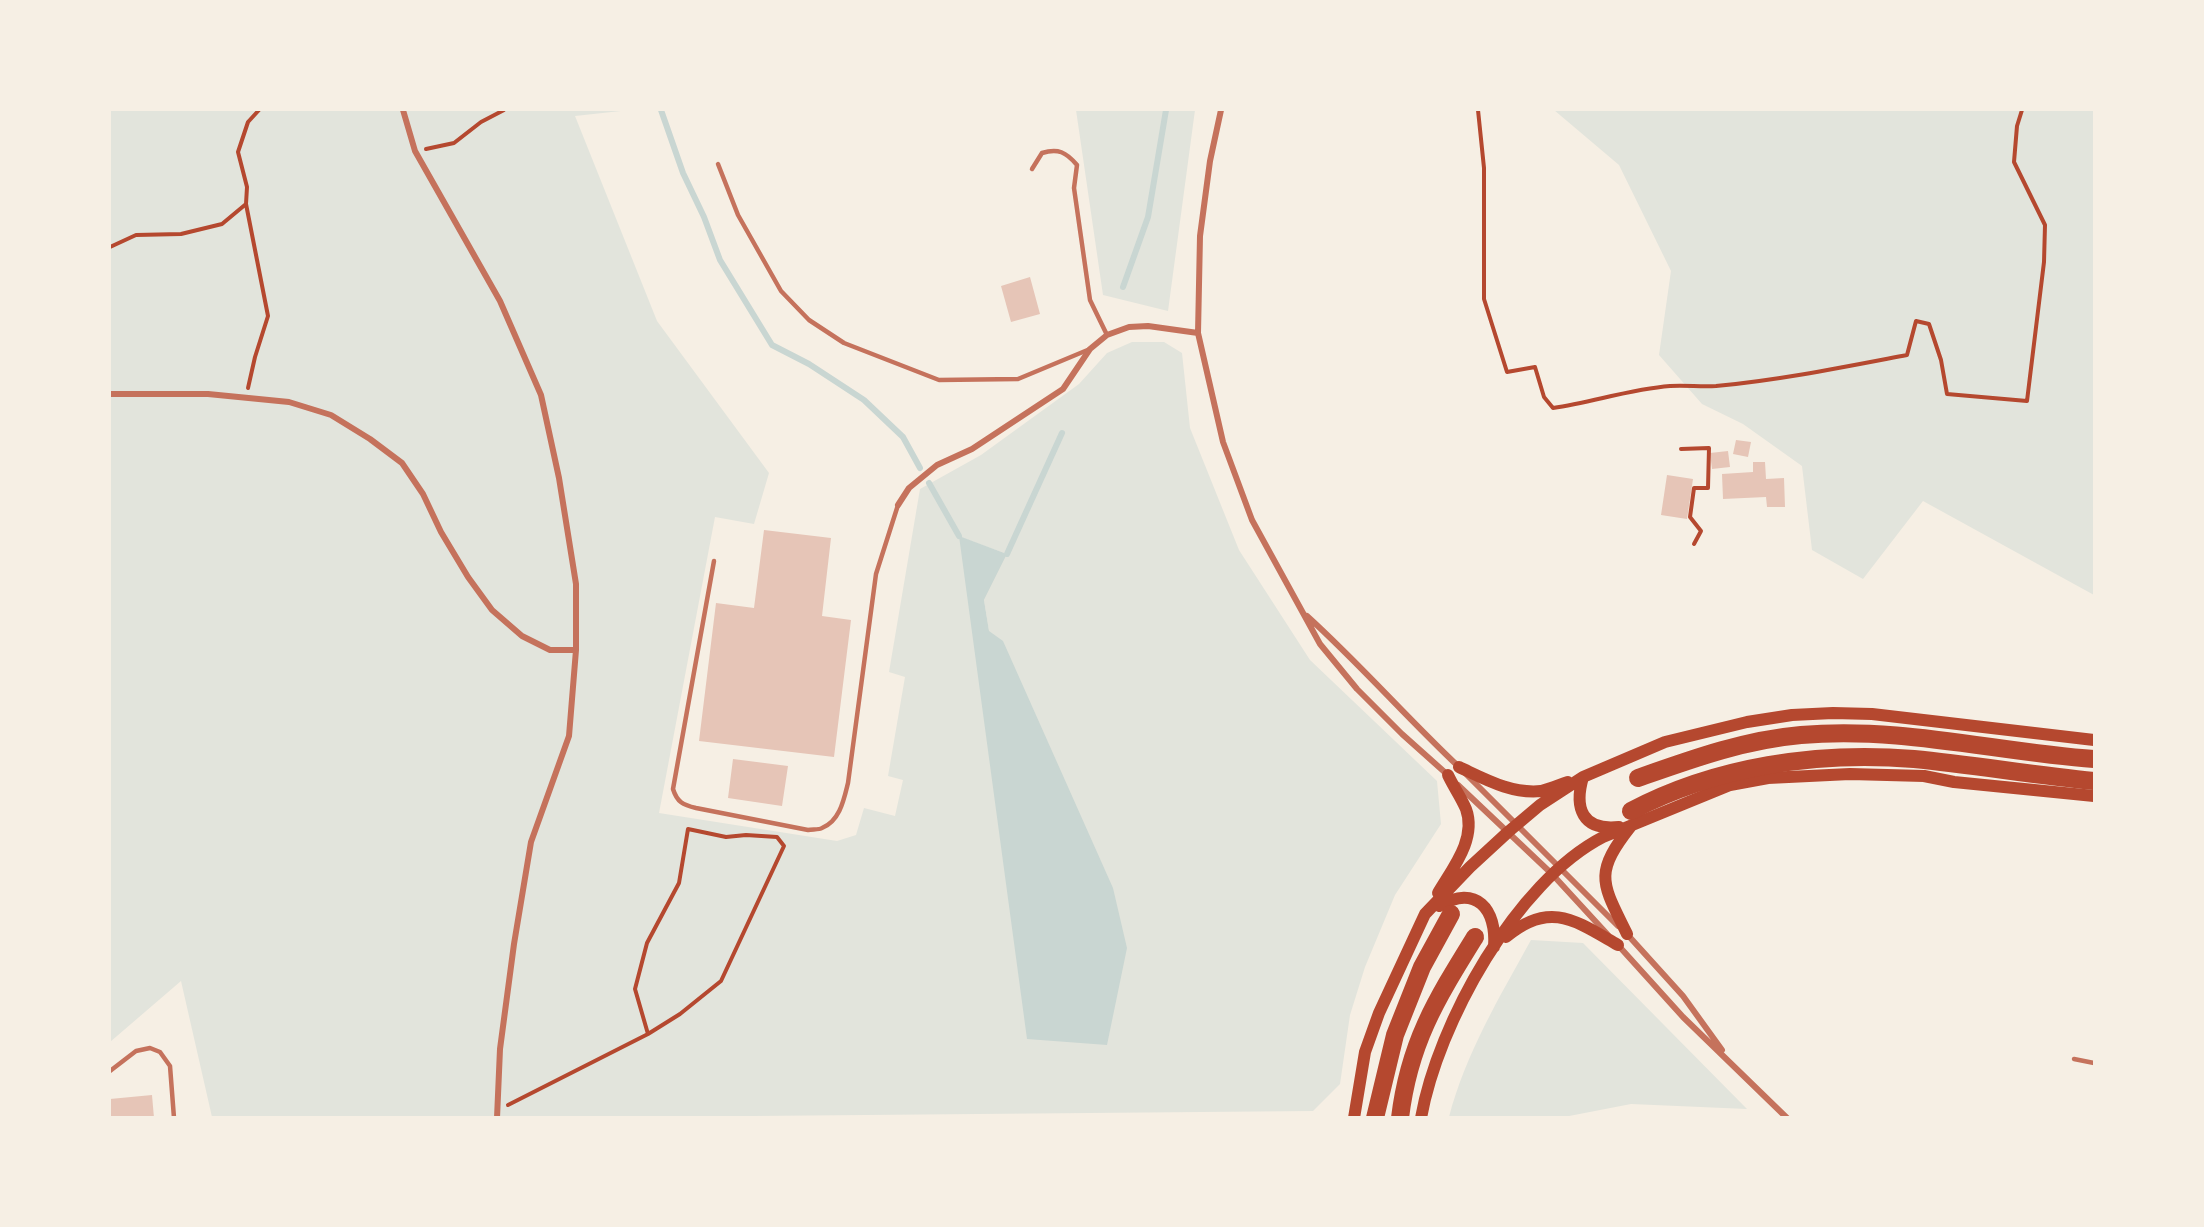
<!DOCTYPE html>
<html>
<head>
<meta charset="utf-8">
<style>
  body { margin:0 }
  #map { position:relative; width:2204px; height:1227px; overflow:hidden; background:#f6efe4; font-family:"IBM Plex Sans",sans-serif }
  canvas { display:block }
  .frame { position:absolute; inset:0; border:111px solid #f6efe4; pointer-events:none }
</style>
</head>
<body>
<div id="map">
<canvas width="2204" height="1227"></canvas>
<div class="frame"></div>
</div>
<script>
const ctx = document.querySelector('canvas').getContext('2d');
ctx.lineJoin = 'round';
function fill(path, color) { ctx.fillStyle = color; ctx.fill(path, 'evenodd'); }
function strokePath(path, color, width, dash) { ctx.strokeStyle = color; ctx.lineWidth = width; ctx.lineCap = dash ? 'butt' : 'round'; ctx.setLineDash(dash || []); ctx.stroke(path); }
fill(new Path2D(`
  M 110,110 L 630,110 L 575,116 L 657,321 L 769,473 L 754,524 L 715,517 L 659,813 L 837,841 L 856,835 L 864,808 L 895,816 L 903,780 L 888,776 L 905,677 L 889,672 L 920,489 L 981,455 L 1079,384 L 1107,353 L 1132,342 L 1164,342 L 1182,353 L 1190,428 L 1239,550 L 1310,660 L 1437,781 L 1441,824 L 1395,895 L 1365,967 L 1350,1015 L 1340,1084 L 1313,1111 L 642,1117 L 212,1117 L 181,981 L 110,1042 ZM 960,537 L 1007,554 L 984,600 L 989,632 Z
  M 1076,110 L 1195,110 L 1168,311 L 1103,295 Z
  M 1554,110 L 2094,110 L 2094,595 L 1923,501 L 1863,579 L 1812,550 L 1802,466 L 1743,424 L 1702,404 L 1659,355 L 1671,271 L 1619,165 Z
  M 1531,940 L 1583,943 L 1747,1109 L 1631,1104 L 1564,1117 L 1449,1117 C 1466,1053 1499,998 1531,940 Z`), '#e2e4dc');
fill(new Path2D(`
  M 959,536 L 1007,554 L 984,600 L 989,631 L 1003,641 L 1113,888 L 1127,948 L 1107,1045 L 1027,1039 Z`), '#c9d6d2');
strokePath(new Path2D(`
  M 661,110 L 683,173 L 704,217 L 720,260 L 772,345 L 809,364 L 864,400 L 903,437 L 920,468
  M 1123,287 L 1148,217 L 1166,110
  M 929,483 L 959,536
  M 1007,554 L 1062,433`), '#c9d6d2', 6);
fill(new Path2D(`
  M 1030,277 L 1040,314 L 1011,322 L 1001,286 Z
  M 1736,440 L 1751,442 L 1748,457 L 1733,454 Z
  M 1728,451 L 1730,467 L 1712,469 L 1710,453 Z
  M 1753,462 L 1765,462 L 1766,479 L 1784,478 L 1785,507 L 1767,507 L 1766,497 L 1723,499 L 1722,474 L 1753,472 Z
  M 1667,475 L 1693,479 L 1687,519 L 1661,515 Z
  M 764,530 L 831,538 L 822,616 L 851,620 L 834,757 L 699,741 L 716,603 L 754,608 Z
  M 733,759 L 788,766 L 782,806 L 728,798 Z
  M 152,1095 L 154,1118 L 110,1118 L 110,1099 Z`), '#e6c5b7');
strokePath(new Path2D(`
  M 1478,110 L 1484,168 L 1484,299 L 1507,372 L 1535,367 L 1544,397 L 1553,408 C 1593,402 1631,389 1670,386 C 1686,385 1701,387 1716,386 C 1780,380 1844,367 1907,355 L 1916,321 L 1929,324 L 1941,360 L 1947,394 L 2027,401 L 2044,262 L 2045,225 L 2014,162 L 2017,126 L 2022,110
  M 426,149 L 454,143 L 481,122 L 504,110
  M 110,247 L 136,235 L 181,234 L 222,224 L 246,204
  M 248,388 L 255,357 L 268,316 L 246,204 L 247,187 L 238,152 L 248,122 L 259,110
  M 1681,449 L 1709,448 L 1708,488 L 1694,488 L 1690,517 L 1701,531 L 1694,544
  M 508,1105 L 648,1034 L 635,989 L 647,943 L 679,883 L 688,829 L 726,837 L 746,835 L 777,837 L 784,846 L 721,981 L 680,1014 L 648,1034`), '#b5482f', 4);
strokePath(new Path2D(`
  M 718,164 L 738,215 L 781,291 L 809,320 L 844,343 L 939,380 L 1018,379 L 1090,349
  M 1032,169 L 1042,153 C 1058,148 1066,152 1077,165 L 1074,188 L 1090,300 L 1107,335
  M 714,561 L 673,789 C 677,802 683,805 696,808 L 808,830 C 812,829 819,830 822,828 C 840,821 844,799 848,783 L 876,574 L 898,505
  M 2074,1059 L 2094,1063
  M 110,1071 L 136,1051 L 150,1048 L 160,1052 L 170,1066 L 174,1118`), '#c5725c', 4.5);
strokePath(new Path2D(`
  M 403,110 L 415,151 L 500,301 L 541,395 L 559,478 L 576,584 L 576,650 L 569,736 L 531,842 L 514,944 L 500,1049 L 497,1118
  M 1221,110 L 1210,161 L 1200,236 L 1198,333 L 1223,442 L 1252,520 L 1320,644 L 1357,689 L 1402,734 L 1449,776
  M 110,394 L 208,394 L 289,402 L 331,415 L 370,439 L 402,463 L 423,494 L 441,532 L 468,577 L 492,610 L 522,636 L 550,650 L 576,650
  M 898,505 L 909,488 L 937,465 L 972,449 L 1063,389 L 1090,349 L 1107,335 L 1129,327 L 1148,326 L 1198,333
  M 1307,616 C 1360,664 1407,718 1459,767
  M 1466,774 L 1618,926
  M 1458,785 L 1552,874 L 1608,935
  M 1626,933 L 1683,996 L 1722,1050
  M 1617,944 L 1683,1017 L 1787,1118`), '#c5725c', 6);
strokePath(new Path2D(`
  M 1459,767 C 1485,779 1511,794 1541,791 C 1550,789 1559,785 1568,782
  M 1583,777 C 1574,808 1582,831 1619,827
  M 1438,893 C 1452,869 1477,839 1466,809 C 1461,797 1453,786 1448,775
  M 1439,906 C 1476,884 1497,909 1494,947
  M 1627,934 C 1602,883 1593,874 1631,826
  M 1506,937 C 1550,900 1576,921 1618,945
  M 1354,1118 L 1365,1052 L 1379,1013 L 1425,914 L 1470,867 L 1508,832 L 1540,805 L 1583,777 L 1665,742 L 1747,722 L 1792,715 L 1833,713 L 1872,714 L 2094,740
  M 1421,1118 C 1438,1023 1516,882 1603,837 L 1730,785 L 1768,778 L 1850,774 L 1924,776 L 1954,782 L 2094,796`), '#b5482f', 12);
strokePath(new Path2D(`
  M 1638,778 C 1692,759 1744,740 1801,735 C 1900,726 1996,752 2094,759
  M 1631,811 C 1716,766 1818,751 1914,759 C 1974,765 2034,775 2094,781
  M 1375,1118 L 1395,1035 L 1422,967 L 1451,914
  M 1400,1118 C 1409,1043 1436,1000 1475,937`), '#b5482f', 18);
</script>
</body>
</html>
